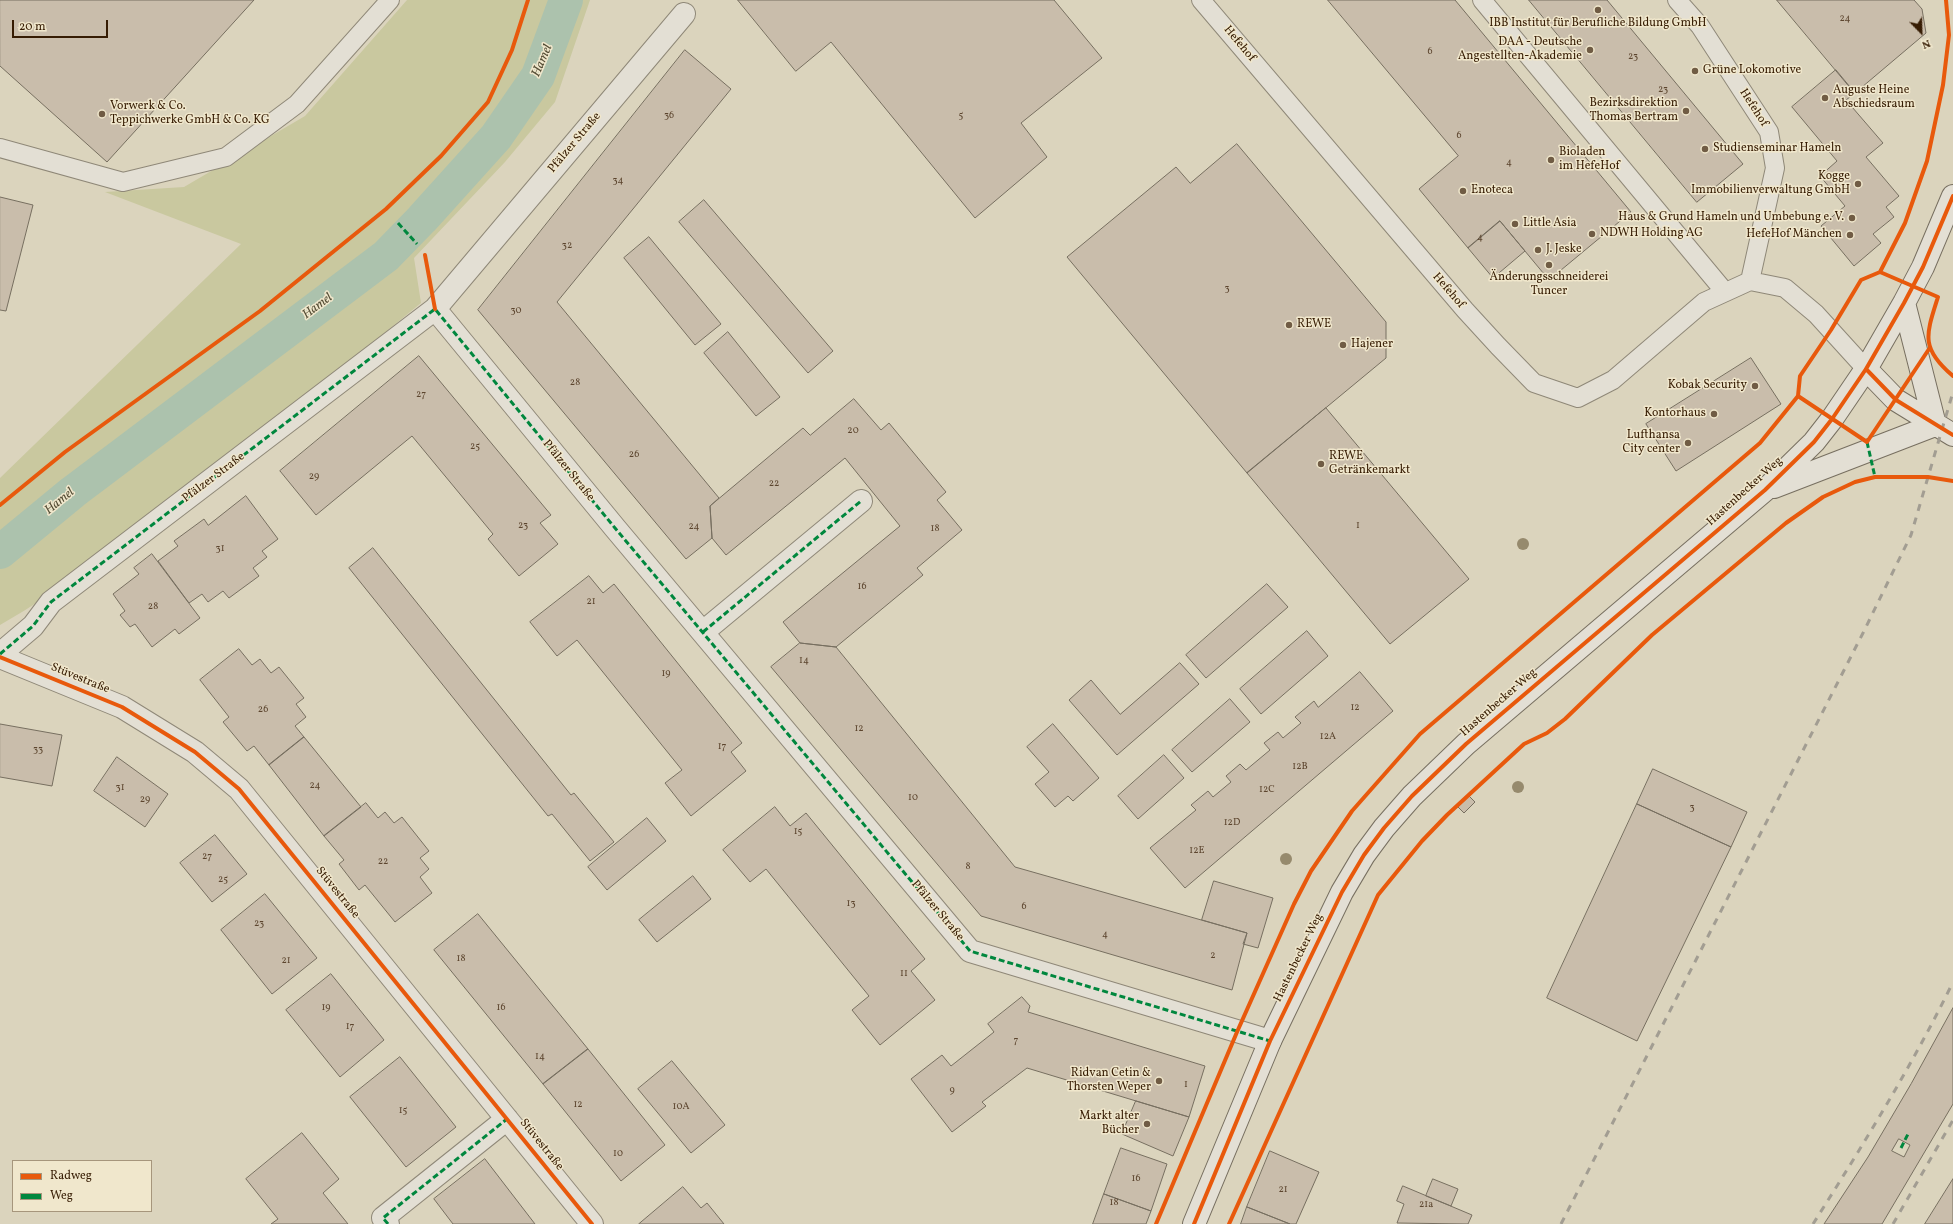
<!DOCTYPE html>
<html>
<head>
<meta charset="utf-8">
<style>
  body { margin:0 }
  #map { position:relative; width:1953px; height:1224px; overflow:hidden; background:#dbd4bd; font-family:Vollkorn,serif }
  canvas { display:block }
  .legend { position:absolute; left:12px; top:1160px; width:140px; height:52px; box-sizing:border-box; background:#f0e7cc; border:1px solid #a6967c; margin:0; padding:5px 7px; list-style:none; font-size:12px; color:#361c03 }
  .legend li { display:flex; align-items:center; gap:8px; height:20px }
  .legend b { width:20px; border:1px solid #a6967c }
  .north { position:absolute; left:1901px; top:12px; width:40px; height:40px; -webkit-text-stroke:3px #f0e7cc; paint-order:stroke; rotate:157deg; font-size:11px; font-weight:700; line-height:16px; text-align:center; color:#361c03 }
  .north::after { content:''; display:block; margin:auto; width:14px; height:18px; background:#361c03; clip-path:polygon(50% 0,100% 100%,50% 72%,0 100%) }
  .scale { position:absolute; left:12px; top:20px; width:96px; height:18px; box-sizing:border-box; border:2px solid #361c03; border-top:0; padding-left:5px; font-size:12px; line-height:14px; white-space:nowrap; color:#361c03; -webkit-text-stroke:3px #f0e7cc; paint-order:stroke }
</style>
</head>
<body>
<div id="map">
<canvas width="1953" height="1224"></canvas>
<ul class="legend">
<li><b style="height:5px;background:#e8590c"></b>Radweg</li>
<li><b style="height:5px;background:#00873e"></b>Weg</li>
</ul>
<div class="north">N</div>
<div class="scale">20 m</div>
</div>
<script>
const ctx = document.querySelector('canvas').getContext('2d');
ctx.lineJoin = 'round';
function fill(path, color) { ctx.fillStyle = color; ctx.fill(path, 'evenodd'); }
function strokePath(path, color, width, dash) { ctx.strokeStyle = color; ctx.lineWidth = width; ctx.lineCap = dash ? 'butt' : 'round'; ctx.setLineDash(dash || []); ctx.stroke(path); }
function write(font, color, halo, rows, align = 'center') {
  ctx.font = font + ' Vollkorn,serif'; ctx.lineWidth = 3; ctx.setLineDash([]); ctx.textBaseline = 'middle'; ctx.strokeStyle = halo; ctx.fillStyle = color; for (const [text, x, y, turn = 0] of rows) {
    ctx.save(); ctx.translate(x, y); ctx.rotate((+turn || 0) * Math.PI / 180); ctx.textAlign = isNaN(turn) ? turn : align; if (halo) ctx.strokeText(text, 0, 0); ctx.fillText(text, 0, 0); ctx.restore();
  }
}
fill(new Path2D(`
  M 407,0 L 590,0 L 555,102 L 505,162 L 414,258 L 421,303 C 342,368 264,433 183,496 C 125,541 65,588 0,625 L 0,478 L 241,244 L 105,192 L 184,187 L 305,116 Z`), '#c9c89f');
strokePath(new Path2D(`
  M 0,552 L 73,492 L 386,256 L 422,219 L 496,137 L 538,76 L 566,0`), '#acc2ad', 34);
const building = new Path2D(`
  M 0,0 L 254,0 L 107,162 L 0,66 Z
  M 738,0 L 1054,0 L 1102,58 L 1021,123 L 1047,157 L 975,218 L 831,42 L 796,71 Z
  M 1328,0 L 1455,0 L 1631,212 L 1549,280 L 1500,221 L 1468,248 L 1419,189 L 1458,156 Z
  M 1529,0 L 1607,0 L 1743,164 L 1697,202 Z
  M 1777,0 L 1914,0 L 1922,9 L 1926,33 L 1855,93 Z
  M 685,50 L 731,89 L 557,302 L 719,498 L 710,506 L 712,538 L 686,559 L 478,310 Z
  M 1836,70 L 1855,93 L 1846,100 L 1883,143 L 1866,157 L 1899,196 L 1886,207 L 1894,217 L 1873,234 L 1881,243 L 1854,266 L 1821,226 L 1845,206 L 1820,176 L 1837,161 L 1792,107 Z
  M 1237,144 L 1386,322 L 1386,358 L 1247,473 L 1067,257 L 1176,167 L 1190,183 Z
  M 0,197 L 33,205 L 6,311 L 0,310 Z
  M 704,200 L 833,351 L 808,373 L 679,222 Z
  M 1500,221 L 1525,251 L 1493,278 L 1468,248 Z
  M 649,237 L 721,324 L 695,345 L 624,258 Z
  M 728,332 L 780,397 L 756,416 L 704,353 Z
  M 419,356 L 551,515 L 540,523 L 558,544 L 519,576 L 488,539 L 493,534 L 412,436 L 316,515 L 280,471 Z
  M 1751,358 L 1781,404 L 1676,471 L 1646,424 Z
  M 854,399 L 881,430 L 889,423 L 946,492 L 937,500 L 962,530 L 917,568 L 923,575 L 836,647 L 800,643 L 783,622 L 900,526 L 845,458 L 726,555 L 712,538 L 710,506 L 803,428 L 810,435 Z
  M 1326,408 L 1469,579 L 1390,644 L 1247,473 Z
  M 246,496 L 278,539 L 262,551 L 267,557 L 253,568 L 259,576 L 229,598 L 223,591 L 208,602 L 202,594 L 189,603 L 158,561 L 178,546 L 174,541 L 204,519 L 208,525 Z
  M 373,548 L 571,795 L 574,793 L 614,842 L 590,861 L 552,814 L 548,816 L 349,568 Z
  M 152,554 L 200,618 L 179,634 L 175,629 L 152,647 L 135,624 L 130,627 L 120,615 L 125,611 L 113,594 L 139,574 L 134,568 Z
  M 589,576 L 603,593 L 614,584 L 742,743 L 731,752 L 746,771 L 691,816 L 665,783 L 682,770 L 577,640 L 557,656 L 530,622 Z
  M 1267,584 L 1288,607 L 1206,678 L 1186,655 Z
  M 1307,631 L 1328,656 L 1261,714 L 1240,689 Z
  M 800,643 L 836,647 L 1015,867 L 1247,933 L 1232,990 L 981,916 L 771,667 Z
  M 239,649 L 252,665 L 260,659 L 271,673 L 279,667 L 304,698 L 296,704 L 306,717 L 295,726 L 304,737 L 269,765 L 254,746 L 247,751 L 223,722 L 229,717 L 200,680 Z
  M 1180,663 L 1199,684 L 1117,755 L 1069,700 L 1091,680 L 1120,714 Z
  M 1360,672 L 1393,711 L 1185,888 L 1150,848 L 1196,810 L 1191,805 L 1208,791 L 1213,797 L 1231,782 L 1226,776 L 1240,764 L 1246,770 L 1270,750 L 1264,743 L 1278,732 L 1283,738 L 1301,723 L 1295,717 L 1314,701 L 1318,707 Z
  M 1230,699 L 1250,722 L 1192,772 L 1172,750 Z
  M 0,724 L 62,735 L 52,786 L 0,777 Z
  M 1053,724 L 1099,778 L 1073,801 L 1068,796 L 1055,807 L 1035,784 L 1049,772 L 1027,747 Z
  M 304,737 L 361,807 L 324,836 L 269,765 Z
  M 1164,755 L 1184,778 L 1138,819 L 1118,796 Z
  M 117,757 L 168,794 L 145,827 L 94,791 Z
  M 1653,769 L 1747,812 L 1731,847 L 1637,804 Z
  M 1469,796 L 1475,802 L 1464,813 L 1458,807 Z
  M 366,803 L 378,818 L 385,812 L 394,823 L 402,817 L 429,851 L 420,858 L 429,869 L 420,877 L 432,893 L 395,922 L 365,885 L 359,890 L 339,864 L 344,860 L 324,836 Z
  M 1637,804 L 1731,847 L 1637,1041 L 1547,998 Z
  M 775,807 L 790,826 L 806,813 L 925,959 L 911,971 L 935,1000 L 880,1045 L 852,1010 L 869,996 L 766,869 L 750,882 L 723,850 Z
  M 647,818 L 666,841 L 607,890 L 588,867 Z
  M 215,835 L 247,874 L 212,902 L 180,863 Z
  M 693,876 L 711,899 L 657,942 L 639,920 Z
  M 1214,881 L 1273,898 L 1258,948 L 1243,944 L 1247,933 L 1202,920 Z
  M 265,894 L 317,958 L 272,994 L 221,930 Z
  M 478,914 L 588,1049 L 543,1084 L 434,950 Z
  M 331,974 L 384,1040 L 340,1077 L 286,1010 Z
  M 1022,997 L 1030,1006 L 1028,1012 L 1205,1066 L 1189,1117 L 1027,1068 L 982,1102 L 986,1106 L 952,1132 L 911,1079 L 942,1055 L 951,1066 L 994,1032 L 988,1024 Z
  M 1953,1008 L 1953,1104 L 1882,1224 L 1824,1224 L 1868,1157 L 1911,1084 Z
  M 588,1049 L 665,1145 L 621,1181 L 543,1084 Z
  M 400,1057 L 456,1127 L 406,1167 L 350,1097 Z
  M 672,1061 L 725,1125 L 691,1153 L 638,1089 Z
  M 1136,1101 L 1189,1117 L 1173,1156 L 1122,1134 Z
  M 302,1133 L 339,1179 L 323,1193 L 348,1224 L 271,1224 L 278,1219 L 246,1179 Z
  M 1899,1139 L 1910,1145 L 1904,1157 L 1892,1151 Z
  M 1121,1148 L 1167,1164 L 1151,1211 L 1104,1194 Z
  M 1270,1151 L 1319,1172 L 1296,1224 L 1290,1224 L 1247,1207 Z
  M 485,1159 L 535,1224 L 453,1224 L 434,1199 Z
  M 1433,1179 L 1458,1189 L 1451,1206 L 1426,1196 Z
  M 1953,1179 L 1953,1224 L 1925,1224 Z
  M 1403,1186 L 1472,1215 L 1468,1224 L 1397,1223 L 1404,1204 L 1397,1201 Z
  M 683,1187 L 701,1208 L 707,1203 L 724,1224 L 639,1224 Z
  M 1104,1194 L 1151,1211 L 1146,1224 L 1093,1224 Z
  M 1247,1207 L 1290,1224 L 1241,1224 Z`);
fill(building, '#c9bdab');
strokePath(building, '#776f60', 1);
const service = new Path2D(`
  M 1201,0 L 1465,310 L 1498,346 L 1534,383 L 1578,398 L 1613,380 L 1704,302 L 1750,281 L 1785,288 L 1816,314 L 1866,369
  M 1482,0 L 1725,292
  M 1677,0 L 1700,26 L 1769,132 L 1775,168 L 1750,281
  M 0,148 L 123,182 L 226,157 L 297,104 L 390,0`);
const minor = new Path2D(`
  M 435,309 L 684,14
  M 703,632 L 861,501
  M 0,654 L 33,626 L 51,602 L 435,309 L 615,528 L 970,951 L 1270,1041
  M 0,657 L 122,707 L 195,752 L 239,789 L 592,1224
  M 388,1224 L 383,1218 L 507,1119`);
const secondary = new Path2D(`
  M 1904,303 L 1935,425
  M 1866,369 L 1896,400 L 1953,435
  M 1774,487 L 1935,425
  M 1194,1224 L 1270,1041 L 1342,892 L 1364,855 L 1384,828 L 1412,796 L 1466,744 L 1765,490 L 1814,442 L 1832,419 L 1866,369 L 1904,303 L 1923,267 L 1953,196`);
strokePath(service, '#8f8878', 20);
strokePath(minor, '#8f8878', 24);
strokePath(secondary, '#776f60', 24);
strokePath(service, '#e3dfd4', 18);
strokePath(minor, '#e3dfd4', 22);
strokePath(secondary, '#e3dfd4', 22);
strokePath(new Path2D(`
  M 1561,1224 L 1863,633 L 1911,535 L 1953,392
  M 1813,1224 C 1863,1145 1912,1066 1953,982
  M 1893,1224 L 1953,1120`), '#a29d92', 3, [7, 7]);
strokePath(new Path2D(`
  M 398,223 L 417,244
  M 1867,442 L 1875,477
  M 703,632 L 861,501
  M 0,654 L 33,626 L 51,602 L 435,309 L 615,528 L 970,951 L 1270,1041
  M 1901,1148 L 1908,1134
  M 388,1224 L 383,1218 L 507,1119`), '#00873e', 3, [6, 3]);
strokePath(new Path2D(`
  M 425,255 L 435,309
  M 1880,272 L 1938,297 C 1926,335 1920,348 1953,376
  M 1866,369 L 1896,400 L 1953,435
  M 1798,396 L 1867,442 L 1929,349
  M 0,505 L 65,452 L 260,311 L 386,209 L 441,156 L 488,102 L 512,50 L 528,0
  M 0,657 L 122,707 L 195,752 L 239,789 L 592,1224
  M 1156,1224 L 1237,1032 L 1294,904 L 1311,871 L 1352,811 L 1420,734 L 1760,443 L 1798,396 L 1800,376 L 1831,330 L 1861,280 L 1880,272 L 1905,223 L 1927,161 L 1943,85 L 1949,35 L 1946,0
  M 1194,1224 L 1270,1041 L 1342,892 L 1364,855 L 1384,828 L 1412,796 L 1466,744 L 1765,490 L 1814,442 L 1832,419 L 1866,369 L 1904,303 L 1923,267 L 1953,196
  M 1229,1224 L 1378,895 L 1422,841 L 1447,815 L 1524,744 L 1547,733 L 1565,719 L 1652,635 L 1786,523 L 1823,497 L 1855,482 L 1875,477 L 1928,477 L 1953,481`), '#e8590c', 4);
ctx.fillStyle = '#968a6d';
for (const [x, y] of [
  [1523,544],
  [1518,787],
  [1286,859]
]) { ctx.beginPath(); ctx.arc(x, y, 6, 0, 2 * Math.PI); ctx.fill(); }
for (const [x, y, r, color] of [
  [1598,10,4,"#705c44"],
  [1590,50,4,"#705c44"],
  [1695,71,4,"#705c44"],
  [1825,98,4,"#705c44"],
  [1686,111,4,"#705c44"],
  [102,114,4,"#705c44"],
  [1705,149,4,"#705c44"],
  [1551,160,4,"#705c44"],
  [1858,184,4,"#705c44"],
  [1463,191,4,"#705c44"],
  [1852,218,4,"#705c44"],
  [1515,224,4,"#705c44"],
  [1592,234,4,"#705c44"],
  [1850,235,4,"#705c44"],
  [1538,250,4,"#705c44"],
  [1549,265,4,"#705c44"],
  [1289,325,4,"#705c44"],
  [1343,345,4,"#705c44"],
  [1755,386,4,"#705c44"],
  [1714,414,4,"#705c44"],
  [1688,443,4,"#705c44"],
  [1321,464,4,"#705c44"],
  [1159,1081,4,"#705c44"],
  [1147,1124,4,"#705c44"]
]) { const dot = new Path2D(); dot.arc(x, y, r, 0, 2 * Math.PI); ctx.fillStyle = color; ctx.fill(dot); strokePath(dot, '#f0e7cc', 1.5); }
write('10px', '#5c452e', null, [
  ["24",1845,19],
  ["6",1430,52],
  ["23",1633,57],
  ["23",1663,90],
  ["36",669,116],
  ["5",961,116],
  ["6",1459,136],
  ["4",1509,163],
  ["34",618,181],
  ["4",1480,238],
  ["32",567,246],
  ["3",1227,289],
  ["30",516,311],
  ["28",575,383],
  ["27",421,395],
  ["20",853,431],
  ["25",475,447],
  ["26",634,455],
  ["29",314,477],
  ["22",774,484],
  ["23",523,526],
  ["1",1358,526],
  ["24",694,527],
  ["18",935,529],
  ["31",220,549],
  ["16",862,587],
  ["21",591,602],
  ["28",153,607],
  ["14",804,661],
  ["19",666,674],
  ["12",1355,708],
  ["26",263,710],
  ["12",859,729],
  ["12A",1328,737],
  ["17",722,747],
  ["33",38,750],
  ["12B",1300,767],
  ["24",315,786],
  ["31",120,788],
  ["12C",1267,790],
  ["10",913,798],
  ["29",145,800],
  ["3",1692,808],
  ["12D",1232,823],
  ["15",798,832],
  ["12E",1197,851],
  ["27",207,857],
  ["22",383,862],
  ["8",968,867],
  ["25",223,880],
  ["13",851,904],
  ["6",1024,907],
  ["23",259,924],
  ["4",1105,935],
  ["2",1213,956],
  ["18",461,959],
  ["21",286,961],
  ["11",904,974],
  ["19",326,1008],
  ["16",501,1008],
  ["17",350,1027],
  ["7",1016,1041],
  ["14",540,1057],
  ["1",1186,1085],
  ["9",952,1091],
  ["12",578,1105],
  ["10A",681,1107],
  ["15",403,1111],
  ["10",618,1154],
  ["16",1136,1179],
  ["21",1283,1190],
  ["18",1114,1203],
  ["21a",1426,1205]
]);
write('12px', '#361c03', '#f0e7cc', [
  ["IBB Institut für Berufliche Bildung GmbH",1598,24,"center"],
  ["DAA - Deutsche",1582,43,"right"],
  ["Angestellten-Akademie",1582,57,"right"],
  ["Grüne Lokomotive",1703,71],
  ["Auguste Heine",1833,91],
  ["Abschiedsraum",1833,105],
  ["Bezirksdirektion",1678,104,"right"],
  ["Thomas Bertram",1678,118,"right"],
  ["Vorwerk & Co.",110,107],
  ["Teppichwerke GmbH & Co. KG",110,121],
  ["Studienseminar Hameln",1713,149],
  ["Bioladen",1559,153],
  ["im HefeHof",1559,167],
  ["Kogge",1850,177,"right"],
  ["Immobilienverwaltung GmbH",1850,191,"right"],
  ["Enoteca",1471,191],
  ["Haus & Grund Hameln und Umbebung e. V.",1844,218,"right"],
  ["Little Asia",1523,224],
  ["NDWH Holding AG",1600,234],
  ["HefeHof Mänchen",1842,235,"right"],
  ["J. Jeske",1546,250],
  ["Änderungsschneiderei",1549,278,"center"],
  ["Tuncer",1549,292,"center"],
  ["REWE",1297,325],
  ["Hajener",1351,345],
  ["Kobak Security",1747,386,"right"],
  ["Kontorhaus",1706,414,"right"],
  ["Lufthansa",1680,436,"right"],
  ["City center",1680,450,"right"],
  ["REWE",1329,457],
  ["Getränkemarkt",1329,471],
  ["Ridvan Cetin &",1151,1074,"right"],
  ["Thorsten Weper",1151,1088,"right"],
  ["Markt alter",1139,1117,"right"],
  ["Bücher",1139,1131,"right"]
], 'left');
write('12px', '#361c03', '#f0e7cc', [
  ["Hefehof",1239,44,50],
  ["Hefehof",1753,108,57],
  ["Pfälzer Straße",575,143,-50],
  ["Hefehof",1448,291,49],
  ["Pfälzer Straße",568,471,51],
  ["Pfälzer Straße",214,478,-37],
  ["Hastenbecker Weg",1745,492,-42],
  ["Stüvestraße",80,679,22],
  ["Hastenbecker Weg",1499,703,-41],
  ["Stüvestraße",337,893,51],
  ["Pfälzer Straße",937,911,50],
  ["Hastenbecker Weg",1299,958,-64],
  ["Stüvestraße",541,1145,51]
]);
write('italic 13px', '#534c34', '#f0e7cc', [
  ["Hamel",543,61,-67],
  ["Hamel",318,307,-37],
  ["Hamel",60,502,-39]
]);
</script>
</body>
</html>
